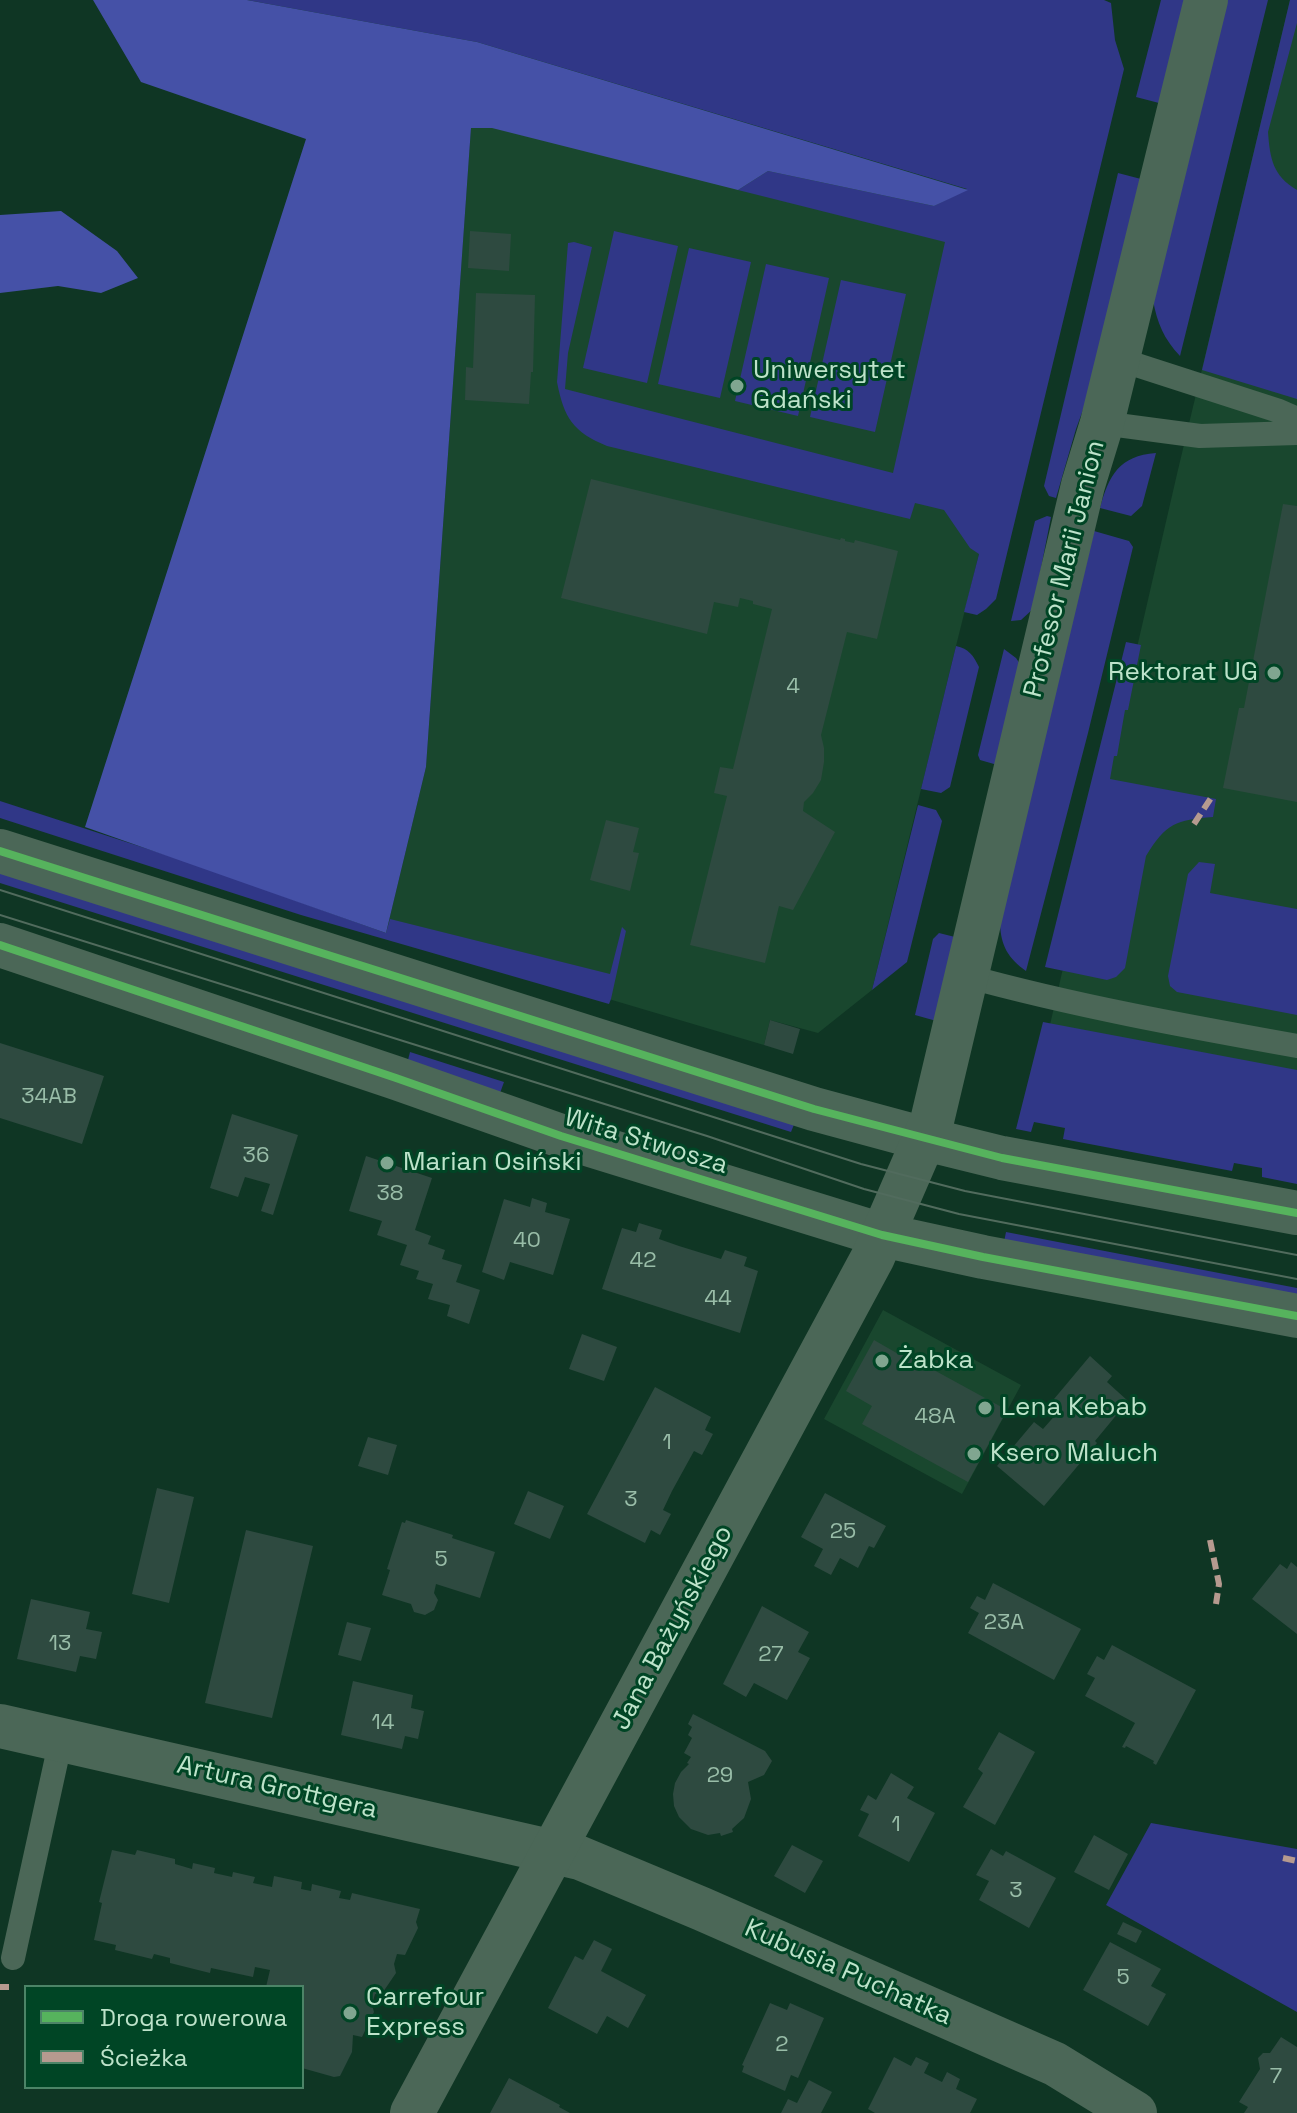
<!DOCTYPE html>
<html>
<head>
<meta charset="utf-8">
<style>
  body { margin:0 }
  #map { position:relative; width:1297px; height:2113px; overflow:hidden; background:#0f3624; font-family:"Space Grotesk",sans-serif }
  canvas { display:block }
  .legend { position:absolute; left:24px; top:1985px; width:280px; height:104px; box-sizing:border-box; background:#004525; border:2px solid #4c8467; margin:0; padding:10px 14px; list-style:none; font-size:24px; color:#bde3ca }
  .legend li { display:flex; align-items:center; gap:16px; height:40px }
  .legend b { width:40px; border:2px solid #4c8467 }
</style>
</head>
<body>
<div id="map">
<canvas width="1297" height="2113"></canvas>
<ul class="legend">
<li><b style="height:10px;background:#56b35d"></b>Droga rowerowa</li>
<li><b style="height:10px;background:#b69a8f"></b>Ścieżka</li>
</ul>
</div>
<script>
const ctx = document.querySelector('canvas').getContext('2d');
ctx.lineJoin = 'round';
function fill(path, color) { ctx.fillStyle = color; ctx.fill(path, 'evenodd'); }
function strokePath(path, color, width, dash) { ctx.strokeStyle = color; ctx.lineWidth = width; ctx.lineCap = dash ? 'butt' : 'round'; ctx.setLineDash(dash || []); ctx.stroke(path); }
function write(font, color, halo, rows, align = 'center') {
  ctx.font = font + ' "Space Grotesk",sans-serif'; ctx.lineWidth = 6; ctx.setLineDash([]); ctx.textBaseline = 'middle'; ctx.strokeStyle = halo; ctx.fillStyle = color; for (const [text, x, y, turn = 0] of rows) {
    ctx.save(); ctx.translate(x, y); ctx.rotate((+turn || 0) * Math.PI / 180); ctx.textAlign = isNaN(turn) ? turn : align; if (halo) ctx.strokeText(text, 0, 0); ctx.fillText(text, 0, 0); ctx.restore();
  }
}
fill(new Path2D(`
  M 1290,0 L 1297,0 L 1297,1162 L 1034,1094 L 1177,474 Z
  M 477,42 L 1063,218 L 956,646 L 872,990 L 818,1033 L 770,1020 L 764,1045 L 386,933 L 426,767 Z
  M 883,1310 L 1021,1385 L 962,1494 L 824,1419 Z`), '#19472e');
fill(new Path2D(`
  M 247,0 L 1104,0 L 1111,3 L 1115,40 L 1124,69 L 996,599 L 986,609 L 977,615 L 964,612 L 979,554 L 970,548 L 944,510 L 915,503 L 910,519 L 607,446 C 573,432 564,418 557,382 L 568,243 L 574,242 L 592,247 L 568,353 L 565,389 L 893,473 L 945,242 L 738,190 L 768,171 L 934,206 L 967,189 L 477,42 Z
  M 1161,0 L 1189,0 L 1159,103 L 1136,97 Z
  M 1224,0 L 1268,0 L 1180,356 C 1164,339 1157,323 1153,300 Z
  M 1290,0 L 1297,0 L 1297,23 L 1268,132 C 1270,159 1273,176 1297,190 L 1297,399 L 1202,370 Z
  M 1118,173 L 1141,179 L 1099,366 L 1076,429 L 1056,498 L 1049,496 L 1044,486 Z
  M 614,231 L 678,246 L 647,383 L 583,368 Z
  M 689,248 L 751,262 L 720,398 L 658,384 Z
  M 766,264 L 829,278 L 798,416 L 735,401 Z
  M 841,280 L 906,294 L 875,432 L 810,417 Z
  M 1156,453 L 1142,506 L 1131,516 L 1100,508 C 1109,475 1119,456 1156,453 Z
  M 1047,516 L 1051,517 L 1033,609 L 1021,620 L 1011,621 L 1035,521 Z
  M 1094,531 L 1129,541 L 1133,547 L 1088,733 L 1026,971 C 1008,958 1001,946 1000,924 Z
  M 1126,642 L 1141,645 L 1128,710 L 1125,710 L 1117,756 L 1114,756 L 1110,779 L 1216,799 L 1213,817 C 1176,820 1166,823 1146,856 L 1125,968 L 1116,977 L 1107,980 L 1045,967 Z
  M 956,646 C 969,649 973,655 979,667 L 950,787 L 941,793 L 921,789 Z
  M 1004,649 L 1016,658 L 1020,664 L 1001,766 L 980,760 L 978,755 Z
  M 0,801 L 191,863 L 386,933 L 390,919 L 610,974 L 622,927 L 626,931 L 611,999 L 609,1004 L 301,915 L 0,818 Z
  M 918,805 L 936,810 L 942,821 L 907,962 L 872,990 Z
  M 1199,862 L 1215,864 L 1210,893 L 1297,909 L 1297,1015 L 1177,992 L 1170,986 L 1168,976 L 1188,874 Z
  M 0,870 L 795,1122 L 791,1132 L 0,883 Z
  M 939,933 L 959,938 L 940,1022 L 915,1015 L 933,939 Z
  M 1043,1022 L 1297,1070 L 1297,1184 L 1262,1177 L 1262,1168 L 1234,1163 L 1232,1171 L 1063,1139 L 1065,1128 L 1034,1122 L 1031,1132 L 1016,1129 Z
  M 410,1052 L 504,1082 L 499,1096 L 408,1060 Z
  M 1006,1232 L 1297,1288 L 1297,1298 L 1004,1242 Z
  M 1151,1823 L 1297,1849 L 1297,2012 L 1106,1905 Z`), '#303787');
fill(new Path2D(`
  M 93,0 L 247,0 L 477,42 L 968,190 L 934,206 L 768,171 L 738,190 L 492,128 L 471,128 L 426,767 L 386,933 L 85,827 L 306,139 L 141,82 Z
  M 61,211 L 117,251 L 138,278 L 101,293 L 58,286 L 0,293 L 0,215 Z`), '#4551a7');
fill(new Path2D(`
  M 470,231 L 511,234 L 509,271 L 468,268 Z
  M 476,293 L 535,295 L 533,372 L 531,372 L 529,404 L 465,400 L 466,367 L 473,368 Z
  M 591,479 L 840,540 L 841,538 L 845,539 L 845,541 L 854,543 L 855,540 L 898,551 L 877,639 L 847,632 L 821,735 L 824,748 L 824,762 L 821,780 L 813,793 L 804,802 L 803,811 L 835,832 L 793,910 L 779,906 L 765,963 L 690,945 L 727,796 L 714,793 L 720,767 L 733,769 L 772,609 L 753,604 L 753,601 L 740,598 L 738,607 L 714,602 L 707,634 L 561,598 Z
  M 1283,504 L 1297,506 L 1297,802 L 1223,788 L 1239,708 L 1244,708 Z
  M 606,820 L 639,828 L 633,852 L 639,853 L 630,891 L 590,880 Z
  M 770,1020 L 800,1029 L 793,1054 L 764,1045 Z
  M 0,1043 L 104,1076 L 82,1144 L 0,1118 Z
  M 232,1114 L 298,1135 L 273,1215 L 261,1211 L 270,1184 L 245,1177 L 238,1197 L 210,1188 Z
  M 366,1156 L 432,1178 L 415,1230 L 431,1236 L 428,1244 L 445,1250 L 442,1259 L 462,1265 L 456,1282 L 480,1290 L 469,1324 L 447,1316 L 450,1305 L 428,1299 L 433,1284 L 416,1279 L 419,1271 L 400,1265 L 407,1245 L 377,1235 L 382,1221 L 349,1211 Z
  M 532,1198 L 547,1203 L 545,1212 L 570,1219 L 553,1275 L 510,1262 L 504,1280 L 482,1272 L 504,1199 L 530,1207 Z
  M 639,1223 L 662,1230 L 659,1239 L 679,1246 L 721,1259 L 725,1250 L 747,1257 L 744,1266 L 758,1271 L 740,1333 L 602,1289 L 622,1228 L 636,1232 Z
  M 582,1334 L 617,1347 L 604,1381 L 569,1369 Z
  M 874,1340 L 900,1355 L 901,1352 L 1007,1410 L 968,1482 L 862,1424 L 872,1406 L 846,1391 Z
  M 1090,1356 L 1112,1376 L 1107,1382 L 1128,1401 L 1095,1441 L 1097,1443 L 1044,1506 L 997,1466 L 1034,1422 L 1043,1429 L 1058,1412 L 1049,1405 Z
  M 655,1387 L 711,1417 L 705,1430 L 713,1434 L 702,1455 L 694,1451 L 672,1491 L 663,1510 L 671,1514 L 660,1535 L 651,1530 L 645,1543 L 587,1514 Z
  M 368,1437 L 397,1445 L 388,1475 L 358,1466 Z
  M 157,1488 L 194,1497 L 169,1603 L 132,1594 Z
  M 528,1491 L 564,1506 L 550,1539 L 514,1524 Z
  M 825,1493 L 886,1526 L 874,1548 L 869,1546 L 858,1568 L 840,1558 L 831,1575 L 814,1566 L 823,1549 L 801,1537 Z
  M 406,1520 L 453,1535 L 452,1538 L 495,1552 L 480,1598 L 436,1584 L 434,1593 L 438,1600 L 434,1610 L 425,1615 L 414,1612 L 411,1604 L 382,1595 L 390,1570 L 387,1569 L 402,1522 L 405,1523 Z
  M 246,1530 L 313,1546 L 272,1718 L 205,1703 Z
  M 1291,1562 L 1297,1567 L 1297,1634 L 1252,1599 L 1280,1564 L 1287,1569 Z
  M 993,1583 L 1081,1629 L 1054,1680 L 968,1633 L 979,1613 L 970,1608 L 977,1596 L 985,1600 Z
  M 31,1599 L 90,1612 L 86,1629 L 102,1632 L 96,1659 L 80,1656 L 76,1672 L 17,1659 Z
  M 762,1606 L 809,1632 L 798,1652 L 810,1658 L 787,1700 L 754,1683 L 746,1697 L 723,1684 Z
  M 347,1622 L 371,1628 L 361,1661 L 338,1655 Z
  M 1112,1645 L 1196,1690 L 1156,1765 L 1153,1763 L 1154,1761 L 1126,1746 L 1125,1748 L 1122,1747 L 1135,1723 L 1085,1696 L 1095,1678 L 1087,1674 L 1097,1656 L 1104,1660 Z
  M 353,1681 L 413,1695 L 411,1708 L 424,1711 L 418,1739 L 405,1736 L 402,1749 L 341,1735 Z
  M 693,1714 L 765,1751 L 772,1761 L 764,1775 L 748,1782 L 751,1799 L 744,1818 L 732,1829 L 733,1832 L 721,1836 L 720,1833 L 708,1835 L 691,1829 L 679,1817 L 674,1806 L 673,1794 L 675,1783 L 681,1772 L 689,1764 L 687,1763 L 691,1757 L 684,1753 L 692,1738 L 688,1735 L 692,1727 L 688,1724 Z
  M 999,1732 L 1035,1752 L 995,1825 L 963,1807 L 983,1773 L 978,1769 Z
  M 891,1773 L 914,1787 L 907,1798 L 935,1813 L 909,1862 L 858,1836 L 869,1814 L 860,1810 L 868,1795 L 876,1800 Z
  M 1094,1835 L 1128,1854 L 1109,1890 L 1074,1872 Z
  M 792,1845 L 823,1861 L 805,1893 L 774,1876 Z
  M 991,1849 L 1003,1856 L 1006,1851 L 1056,1878 L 1029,1928 L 979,1900 L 989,1881 L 976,1875 Z
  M 112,1850 L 135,1855 L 137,1850 L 175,1859 L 175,1864 L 192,1869 L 193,1863 L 215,1868 L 214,1873 L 232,1877 L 233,1872 L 255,1877 L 253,1883 L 272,1887 L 274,1876 L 302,1882 L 301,1889 L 311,1891 L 312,1884 L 341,1891 L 339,1898 L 350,1900 L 352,1893 L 420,1909 L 416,1922 L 418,1928 L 405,1955 L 397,1954 L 394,1964 L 396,1973 L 381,1995 L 375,1994 L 372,2005 L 374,2012 L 362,2037 L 353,2035 L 352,2052 L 340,2076 L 334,2077 L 302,2068 L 302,1987 L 266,1987 L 270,1970 L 255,1967 L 253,1977 L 211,1968 L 210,1973 L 170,1963 L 170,1958 L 154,1954 L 152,1959 L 115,1950 L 116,1945 L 94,1940 L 102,1903 L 99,1902 Z
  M 1123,1922 L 1142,1931 L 1136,1943 L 1117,1934 Z
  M 594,1940 L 612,1949 L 601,1971 L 646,1995 L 628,2028 L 607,2016 L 597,2034 L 548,2008 L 575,1956 L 583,1960 Z
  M 1110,1942 L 1161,1969 L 1151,1986 L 1166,1994 L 1148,2026 L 1083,1990 Z
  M 770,2003 L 787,2010 L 790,2003 L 824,2018 L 798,2078 L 791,2075 L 785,2091 L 742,2072 L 744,2066 L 742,2065 Z
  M 1281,2037 L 1297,2047 L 1297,2113 L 1244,2113 L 1248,2107 L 1239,2102 L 1260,2069 L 1258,2058 L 1263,2053 L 1270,2053 Z
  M 894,2057 L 911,2066 L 916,2057 L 929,2063 L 924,2073 L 942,2082 L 947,2072 L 960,2079 L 956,2089 L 977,2099 L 970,2113 L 875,2113 L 868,2109 Z
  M 509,2078 L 560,2105 L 559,2107 L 570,2113 L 490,2113 Z
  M 809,2080 L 832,2092 L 821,2113 L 781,2113 L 788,2099 L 797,2103 Z`), '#2e4a40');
strokePath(new Path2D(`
  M 1118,359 L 1279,411 L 1297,419
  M 1102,423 L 1200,436 L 1297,433
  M 966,976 C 1075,1006 1186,1026 1297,1046
  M 13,1958 L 61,1739`), '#4b6757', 24);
strokePath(new Path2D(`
  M 0,851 L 814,1109 L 925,1139
  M 0,945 L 396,1078 L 561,1136 L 882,1235
  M 0,1726 L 580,1858 L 702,1909 L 1055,2064 L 1135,2113`), '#4b6757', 44);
strokePath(new Path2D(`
  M 925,1139 L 1002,1158 L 1297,1213
  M 882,1235 L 983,1257 L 1297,1316
  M 412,2113 L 873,1257 L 932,1121 L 1083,485 L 1102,423 L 1206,0`), '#4b6757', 44);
strokePath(new Path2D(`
  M 0,890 L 861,1164 L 965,1191 L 1297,1255
  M 0,915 L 707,1136 L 864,1189 L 959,1214 L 1297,1279`), '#516b5d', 2);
strokePath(new Path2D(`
  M 1194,824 L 1211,798
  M 1210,1540 L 1219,1584 L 1216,1604
  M 1283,1858 L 1297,1861
  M 0,1987 L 9,1987`), '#b69a8f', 6, [12, 6]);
strokePath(new Path2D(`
  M 0,851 L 814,1109 L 1002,1158 L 1297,1213
  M 0,945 L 396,1078 L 561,1136 L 882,1235 L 983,1257 L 1297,1316`), '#56b35d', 8);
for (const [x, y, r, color] of [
  [737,386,8,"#80a690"],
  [1274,673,8,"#80a690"],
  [387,1163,8,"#80a690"],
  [882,1361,8,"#80a690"],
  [985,1408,8,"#80a690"],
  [974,1454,8,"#80a690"],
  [350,2013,8,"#80a690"]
]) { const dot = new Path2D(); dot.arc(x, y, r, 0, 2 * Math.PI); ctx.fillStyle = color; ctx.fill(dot); strokePath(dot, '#004525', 3); }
write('22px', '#99bda8', null, [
  ["4",793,687],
  ["34AB",49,1097],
  ["36",256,1156],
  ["38",390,1194],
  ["40",527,1241],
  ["42",643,1261],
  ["44",718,1299],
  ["48A",935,1417],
  ["1",667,1443],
  ["3",631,1500],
  ["25",843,1532],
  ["5",441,1560],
  ["23A",1004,1623],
  ["13",60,1644],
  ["27",771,1655],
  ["14",383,1723],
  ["29",720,1776],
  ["1",896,1825],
  ["3",1016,1891],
  ["5",1123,1978],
  ["2",782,2045],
  ["7",1276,2077]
]);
write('26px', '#bde3ca', '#004525', [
  ["Uniwersytet",753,371],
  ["Gdański",753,401],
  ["Rektorat UG",1258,673,"right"],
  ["Marian Osiński",403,1163],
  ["Żabka",898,1361],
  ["Lena Kebab",1001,1408],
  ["Ksero Maluch",990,1454],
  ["Carrefour",366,1998],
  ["Express",366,2028]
], 'left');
write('26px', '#bde3ca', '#004525', [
  ["Profesor Marii Janion",1065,569,-76],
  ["Wita Stwosza",646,1142,17],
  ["Jana Bażyńskiego",673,1628,-62],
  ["Artura Grottgera",277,1788,13],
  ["Kubusia Puchatka",848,1973,24]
]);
</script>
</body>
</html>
